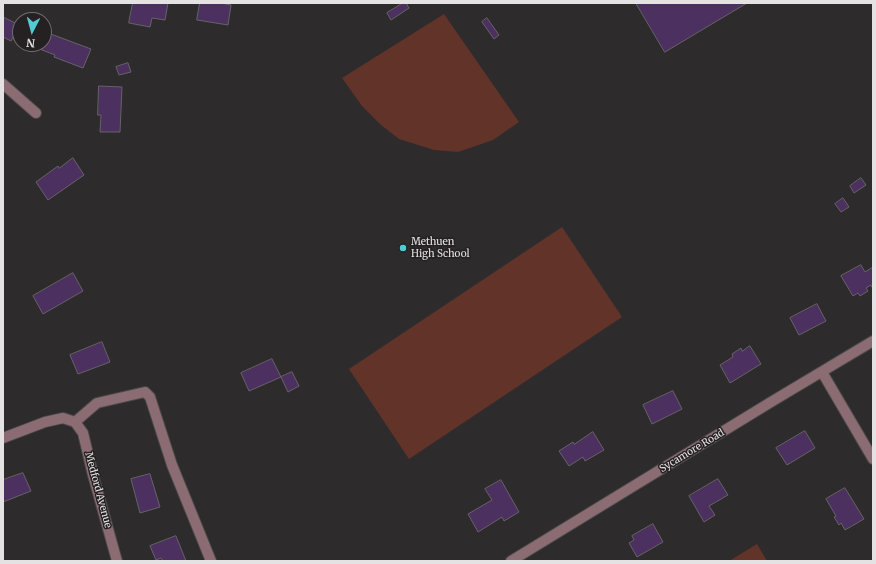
<!DOCTYPE html>
<html>
<head>
<meta charset="utf-8">
<style>
  body { margin:0 }
  #map { position:relative; width:876px; height:564px; overflow:hidden; background:#2e2b2d; font-family:Merriweather,serif }
  canvas { display:block }
  .frame { position:absolute; inset:0; border:4px solid #e5e2e4; pointer-events:none }
  .north { position:absolute; left:12px; top:12px; width:40px; height:40px; box-sizing:border-box; background:#252123; border:1px solid #726e70; border-radius:50%; rotate:186deg; font-size:11px; font-weight:700; line-height:16px; text-align:center; color:#e5e2e4 }
  .north::after { content:''; display:block; margin:auto; width:14px; height:18px; background:#51ccd2; clip-path:polygon(50% 0,100% 100%,50% 72%,0 100%) }
</style>
</head>
<body>
<div id="map">
<canvas width="876" height="564"></canvas>
<div class="frame"></div>
<div class="north">N</div>
</div>
<script>
const ctx = document.querySelector('canvas').getContext('2d');
ctx.lineJoin = 'round';
function fill(path, color) { ctx.fillStyle = color; ctx.fill(path, 'evenodd'); }
function strokePath(path, color, width, dash) { ctx.strokeStyle = color; ctx.lineWidth = width; ctx.lineCap = dash ? 'butt' : 'round'; ctx.setLineDash(dash || []); ctx.stroke(path); }
function write(font, color, halo, rows, align = 'center') {
  ctx.font = font + ' Merriweather,serif'; ctx.lineWidth = 3; ctx.setLineDash([]); ctx.textBaseline = 'middle'; ctx.strokeStyle = halo; ctx.fillStyle = color; for (const [text, x, y, turn = 0] of rows) {
    ctx.save(); ctx.translate(x, y); ctx.rotate((+turn || 0) * Math.PI / 180); ctx.textAlign = isNaN(turn) ? turn : align; if (halo) ctx.strokeText(text, 0, 0); ctx.fillText(text, 0, 0); ctx.restore();
  }
}
fill(new Path2D(`
  M 444,14 L 519,122 L 493,140 L 458,152 L 434,150 L 399,139 L 381,125 L 362,106 L 342,78 Z
  M 562,227 L 622,317 L 409,459 L 349,369 Z
  M 757,544 L 767,561 L 729,561 Z`), '#613329');
const building = new Path2D(`
  M 133,3 L 168,3 L 165,20 L 152,18 L 150,27 L 129,23 Z
  M 200,3 L 221,3 L 231,5 L 228,25 L 197,20 Z
  M 403,3 L 406,3 L 409,8 L 391,20 L 387,13 Z
  M 636,3 L 747,3 L 665,52 Z
  M 3,17 L 19,25 L 11,41 L 3,37 Z
  M 487,18 L 499,35 L 494,39 L 482,22 Z
  M 48,33 L 91,49 L 83,68 L 54,57 L 55,55 L 42,50 Z
  M 128,63 L 131,72 L 119,75 L 116,67 Z
  M 99,86 L 122,87 L 120,132 L 100,132 L 101,115 L 98,115 Z
  M 73,158 L 84,175 L 48,200 L 36,182 L 58,166 L 59,168 Z
  M 861,178 L 866,185 L 854,193 L 850,186 Z
  M 843,198 L 849,207 L 841,212 L 835,204 Z
  M 861,265 L 865,272 L 873,267 L 873,289 L 871,285 L 866,288 L 868,291 L 860,296 L 858,293 L 853,296 L 841,276 Z
  M 73,273 L 83,291 L 43,314 L 33,296 Z
  M 817,304 L 826,321 L 799,335 L 790,318 Z
  M 102,342 L 110,362 L 78,374 L 70,355 Z
  M 750,346 L 761,364 L 730,383 L 720,365 L 733,357 L 732,354 L 741,348 L 742,351 Z
  M 272,359 L 281,377 L 249,391 L 241,373 Z
  M 292,372 L 299,386 L 288,392 L 281,377 Z
  M 673,391 L 682,409 L 652,424 L 643,405 Z
  M 805,431 L 815,448 L 787,465 L 776,448 Z
  M 593,432 L 604,450 L 585,461 L 583,457 L 569,466 L 559,451 L 573,442 L 574,444 Z
  M 23,473 L 31,491 L 3,502 L 3,480 Z
  M 150,474 L 160,507 L 140,513 L 131,479 Z
  M 718,479 L 728,495 L 709,506 L 715,515 L 704,522 L 689,496 Z
  M 501,480 L 519,512 L 504,521 L 502,517 L 478,532 L 468,514 L 492,500 L 485,489 Z
  M 845,488 L 864,519 L 845,530 L 841,523 L 839,525 L 834,517 L 836,516 L 826,499 Z
  M 653,524 L 663,542 L 637,557 L 629,543 L 634,540 L 632,536 Z
  M 176,536 L 186,561 L 163,561 L 161,558 L 156,560 L 150,546 Z`);
fill(building, '#4c305f');
strokePath(building, '#666367', 1);
const minor = new Path2D(`
  M 3,84 L 36,113
  M 822,372 L 873,459
  M 75,422 L 97,403 L 145,392 L 150,397 L 172,465 L 211,561
  M 75,422 L 83,433 L 93,475 L 117,561
  M 3,438 L 45,422 L 63,418 L 75,422
  M 511,561 L 771,402 L 873,341`);
strokePath(minor, '#4b484a', 12);
strokePath(minor, '#8a6c72', 10);
for (const [x, y, r, color] of [
  [403,248,4,"#51ccd2"]
]) { const dot = new Path2D(); dot.arc(x, y, r, 0, 2 * Math.PI); ctx.fillStyle = color; ctx.fill(dot); strokePath(dot, '#252123', 1.5); }
write('10px', '#e5e2e4', '#252123', [
  ["Methuen",411,242],
  ["High School",411,254]
], 'left');
write('10px', '#e5e2e4', '#252123', [
  ["Sycamore Road",692,451,-31],
  ["Medford Avenue",98,490,75]
]);
</script>
</body>
</html>
